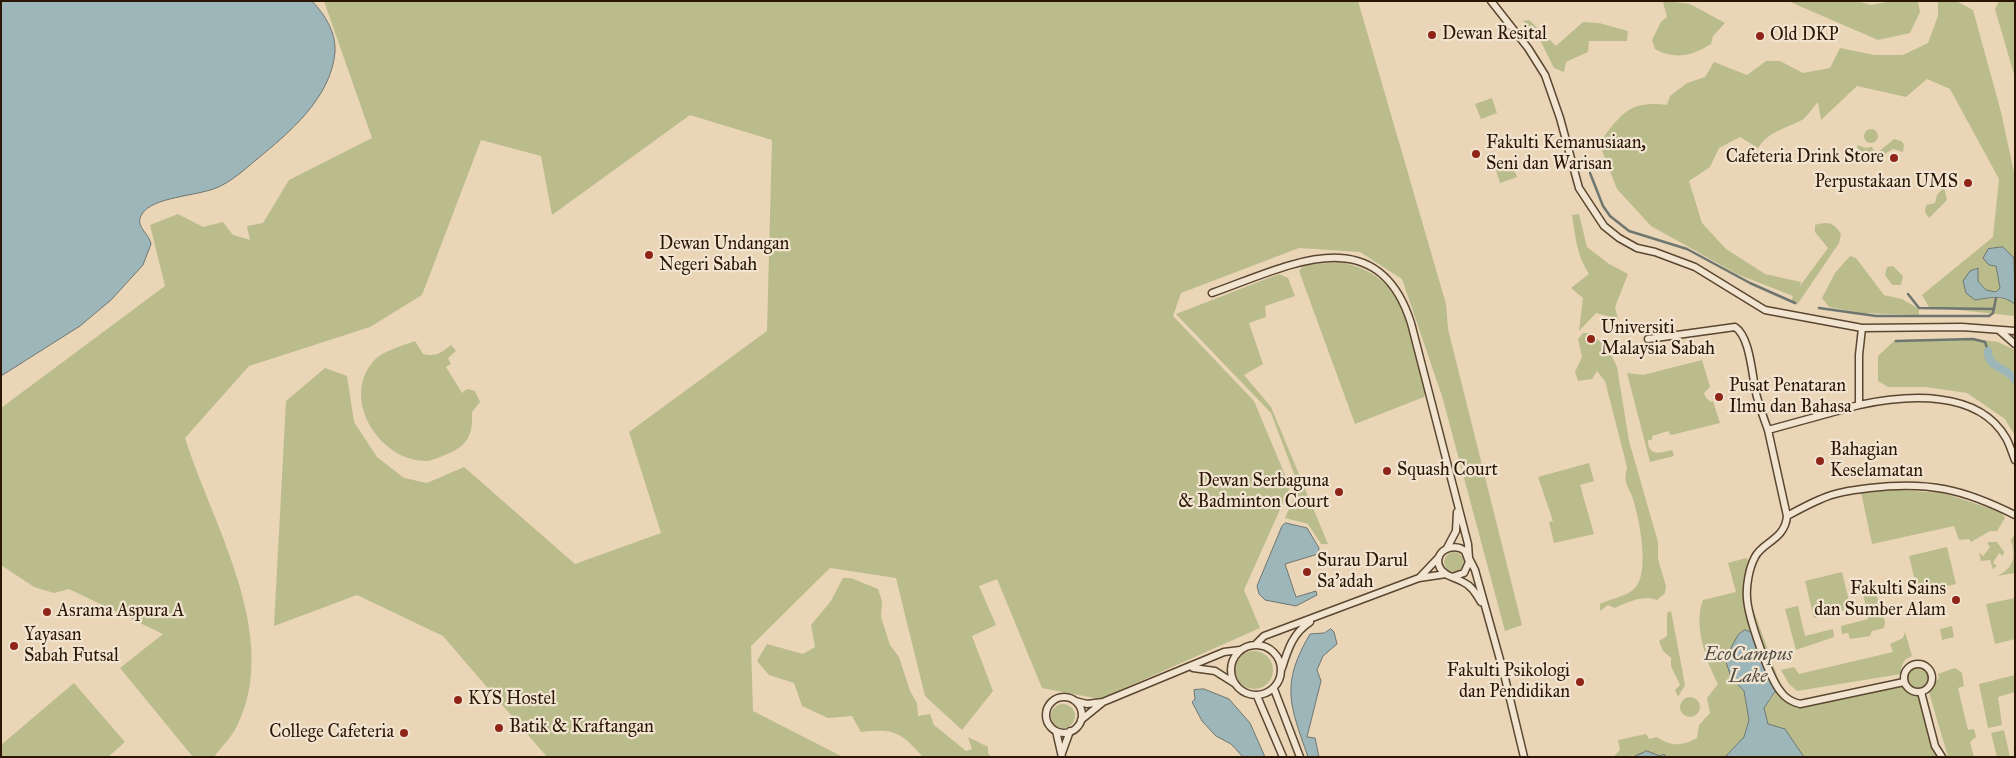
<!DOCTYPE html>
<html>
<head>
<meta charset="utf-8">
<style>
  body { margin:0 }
  #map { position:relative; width:2016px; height:758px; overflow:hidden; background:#ead5b7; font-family:"IM FELL Great Primer",serif }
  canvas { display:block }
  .frame { position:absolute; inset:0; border:2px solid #2b1603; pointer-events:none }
</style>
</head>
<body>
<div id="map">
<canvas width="2016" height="758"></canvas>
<div class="frame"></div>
</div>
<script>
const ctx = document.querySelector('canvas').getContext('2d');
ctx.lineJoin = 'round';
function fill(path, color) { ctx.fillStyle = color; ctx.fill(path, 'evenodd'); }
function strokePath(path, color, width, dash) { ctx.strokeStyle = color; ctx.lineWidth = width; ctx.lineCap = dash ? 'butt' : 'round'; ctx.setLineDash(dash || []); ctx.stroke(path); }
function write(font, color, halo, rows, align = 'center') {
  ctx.font = font + ' "IM FELL Great Primer",serif'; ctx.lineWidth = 4.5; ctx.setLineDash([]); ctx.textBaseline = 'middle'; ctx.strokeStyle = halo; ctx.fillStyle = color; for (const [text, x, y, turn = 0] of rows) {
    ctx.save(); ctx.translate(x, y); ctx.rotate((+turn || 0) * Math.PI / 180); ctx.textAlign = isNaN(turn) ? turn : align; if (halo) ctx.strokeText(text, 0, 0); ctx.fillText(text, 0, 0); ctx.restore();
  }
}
fill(new Path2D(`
  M 324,1 L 1358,1 L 1446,304 L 1448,329 L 1522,625 L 1505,631 L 1442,396 L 1402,279 L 1360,252 L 1299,248 L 1181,293 L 1173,316 L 1254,401 L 1290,487 L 1244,590 L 1260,628 L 1100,699 L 1042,688 L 997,579 L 979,586 L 996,625 L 972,636 L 993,691 L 962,730 L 925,696 L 896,578 L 830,568 L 751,646 L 753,711 L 843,757 L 547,757 L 443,636 L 357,595 L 274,626 L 286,401 L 325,368 L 347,376 L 354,422 L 377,457 L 404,478 L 427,483 L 464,467 L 575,564 L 661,533 L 629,432 L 767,331 L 772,140 L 690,115 L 552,215 L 541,156 L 481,140 L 422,295 L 370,327 L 249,366 L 185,438 C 212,524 282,636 237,726 C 232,737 221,747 214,757 L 193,757 L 120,668 L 163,634 L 69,589 L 54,593 L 34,587 L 1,565 L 1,408 L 165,286 L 150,225 L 178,214 L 203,227 L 223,222 L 233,235 L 250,240 L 247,226 L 263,223 L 289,180 L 372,138 Z
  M 1666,1 L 1690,4 L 1725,23 L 1713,36 L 1711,44 C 1692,56 1675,60 1655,49 L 1652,40 L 1661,22 L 1667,17 L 1663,2 Z
  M 1788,1 L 1857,1 L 1871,5 L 1893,1 L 1918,1 L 1920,12 L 1910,33 L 1878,40 Z
  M 1938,1 L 1956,1 L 1973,10 L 2001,112 L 2015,177 L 2015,267 L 2012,263 L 1989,265 L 1996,266 L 2001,288 L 1996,292 L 1986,290 L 1978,281 L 1978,269 L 1975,300 L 1988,298 L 2011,300 L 2015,305 L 2015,316 L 1929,307 L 1922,295 L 1993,237 L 1999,179 L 1950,89 L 1927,79 L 1906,97 L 1857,86 L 1821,120 L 1818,102 C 1813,107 1808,116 1802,120 C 1785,129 1769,131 1758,148 L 1740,137 L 1719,148 L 1710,167 L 1689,181 L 1702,223 L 1726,249 L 1765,274 L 1801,282 L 1800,286 L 1828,248 L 1815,232 L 1815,225 C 1827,221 1834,222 1841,234 L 1839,243 L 1797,305 L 1791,301 L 1793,296 L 1737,274 L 1651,226 L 1617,189 L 1599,143 C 1621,115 1628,100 1667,105 L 1670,96 L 1687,83 L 1705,77 L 1714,62 L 1747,75 L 1766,61 L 1780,61 L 1803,73 L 1830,68 L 1840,48 L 1874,55 L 1903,55 L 1928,43 L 1938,16 Z
  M 1999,1 L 2015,1 L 2015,78 L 1995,9 Z
  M 1529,20 L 1556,46 L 1583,22 L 1599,23 L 1628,31 L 1627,41 L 1589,41 L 1588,52 L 1566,62 L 1564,72 L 1554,68 L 1540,40 L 1523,21 Z
  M 1492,98 L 1497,113 L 1481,119 L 1475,104 Z
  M1864 136a7 7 0 1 1 14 0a7 7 0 1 1-14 0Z
  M 1894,139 L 1901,141 L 1904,144 L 1903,152 L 1893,149 L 1886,153 L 1882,160 L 1866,163 L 1860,157 L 1857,145 L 1865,148 L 1872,147 L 1876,154 Z
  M 1511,162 L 1517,177 L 1500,183 L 1495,167 Z
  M 1944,187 L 1947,200 L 1929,218 L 1925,212 L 1926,205 L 1935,203 L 1937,195 Z
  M 1579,214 L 1587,247 L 1609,264 L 1628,274 L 1615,307 L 1618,319 L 1596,313 L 1579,331 L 1583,298 L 1571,288 L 1589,274 C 1577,256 1575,236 1572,215 Z
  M 1850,256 L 1856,258 L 1884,295 L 1902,299 L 1919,309 L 1919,315 L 1862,313 L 1829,307 L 1822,298 L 1835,273 Z
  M 1339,262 C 1411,276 1410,331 1426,391 L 1424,397 L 1355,424 L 1299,271 L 1304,265 Z
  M 1893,266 L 1903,276 L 1901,285 L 1892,285 L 1885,275 L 1887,267 Z
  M 1279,274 L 1288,278 L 1295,296 L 1265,306 L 1266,317 L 1249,323 L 1263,364 L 1244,375 L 1271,407 L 1328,544 L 1321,544 L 1308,524 L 1285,518 L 1299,487 L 1271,413 L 1176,314 Z
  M 1583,333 L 1591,333 L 1609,350 L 1617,367 L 1629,441 L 1658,542 L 1658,559 L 1666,586 L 1665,593 L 1657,600 C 1644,595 1627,602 1615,608 L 1608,605 L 1600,611 L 1600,604 C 1611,598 1624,598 1634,589 C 1651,574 1639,516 1632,496 C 1630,491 1627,487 1626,482 C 1625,478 1626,471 1627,467 L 1605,381 L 1597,371 L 1592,379 L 1578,381 L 1575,372 L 1582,357 L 1578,339 Z
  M 1976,339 L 1998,342 L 2015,350 L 2015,436 L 2005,419 L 1967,393 L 1926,387 L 1888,387 L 1878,381 L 1878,356 L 1895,340 Z
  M 415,341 L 423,354 C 436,357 441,353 451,345 L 456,351 L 448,358 L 451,364 L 446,367 L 462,393 L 467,389 L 475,391 L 480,402 L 472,412 C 473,431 470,443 452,452 C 444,455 435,460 427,461 C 381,462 341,401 372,363 C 381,351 402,346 415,341 Z
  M 1702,360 L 1710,387 L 1704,393 L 1706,398 L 1711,402 L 1713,401 L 1720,423 L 1671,435 L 1668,431 L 1652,436 L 1652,440 L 1648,440 C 1648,457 1660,453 1672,450 L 1674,456 L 1650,462 L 1627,373 L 1643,375 Z
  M 1589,463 L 1594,481 L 1580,485 L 1594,534 L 1554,543 L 1549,522 L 1553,521 L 1538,477 Z
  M 1898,490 L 1943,493 L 2001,512 L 2005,518 L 1997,531 L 1990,531 L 1971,542 L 1969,539 L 1959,540 L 1954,526 L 1872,544 L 1861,492 Z
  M 2015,534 L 2015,573 L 1997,576 C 2014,568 2016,558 2011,540 Z
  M 1989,542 L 1997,542 L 2004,552 L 2003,556 L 1999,553 L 1993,563 L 1997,566 L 1993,569 L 1990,560 L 1981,561 L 1979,553 L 1983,556 L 1990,547 L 1987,543 Z
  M 1947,547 L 1956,584 L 1918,593 L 1909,556 Z
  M1444 562a10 10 0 1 1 20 0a10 10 0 1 1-20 0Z
  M 1746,558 L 1752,564 L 1748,581 L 1750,600 L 1783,692 L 1797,703 L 1902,682 L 1911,691 L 1919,692 L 1938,757 L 1804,757 L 1785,729 L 1768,724 L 1764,708 L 1775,694 L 1752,632 L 1745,630 L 1738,635 L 1725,660 L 1731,677 L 1744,691 L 1749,720 L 1744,737 L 1725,757 L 1666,757 L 1664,754 L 1660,756 L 1655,754 L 1613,757 L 1620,750 L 1618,740 L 1646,734 L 1649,739 L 1657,737 C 1672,747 1681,746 1697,738 L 1699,725 L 1710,713 L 1707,698 L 1718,684 C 1706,661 1693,625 1703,600 L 1736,592 L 1728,563 Z
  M 1842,572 L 1851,609 L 1814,618 L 1805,581 Z
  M 843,578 L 851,578 L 878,589 L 882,601 L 881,617 L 890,645 L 899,657 L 910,691 L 917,703 L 918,716 L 930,714 L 934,725 L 966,751 L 972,749 L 968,737 L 988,747 L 988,753 L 991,757 L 923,757 C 901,732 894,728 861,732 L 852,716 L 828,718 L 802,706 L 794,683 L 769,675 L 757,661 L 767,644 L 803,654 L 815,647 L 811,625 L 831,601 Z
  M 1873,584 L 1885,622 L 1884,628 L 1872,631 L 1870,636 L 1850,639 L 1848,633 L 1842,634 L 1841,626 L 1868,619 L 1862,587 Z
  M 2015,598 L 2015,639 L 1995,644 L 1986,604 Z
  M 1798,606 L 1805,636 L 1833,629 L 1834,637 L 1796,650 L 1785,609 Z
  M 1671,611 L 1685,685 L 1678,697 L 1675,690 L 1680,685 L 1671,666 L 1671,658 L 1663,651 L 1659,641 L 1667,636 L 1667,613 Z
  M 1952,626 L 1954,637 L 1942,640 L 1940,629 Z
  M 1905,632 L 1912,656 C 1903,659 1901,665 1901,674 L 1797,691 L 1789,684 L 1781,670 L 1794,667 L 1799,674 L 1893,652 L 1890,644 L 1903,638 Z
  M1235 670a19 19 0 1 1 38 0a19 19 0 1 1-38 0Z
  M1908 678a10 10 0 1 1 20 0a10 10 0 1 1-20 0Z
  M 1955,668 L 1962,673 L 1964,686 L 1958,688 L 1968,730 L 1974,729 L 1976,737 L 1970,742 L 1974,757 L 1948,757 L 1928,689 L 1939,678 L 1938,674 Z
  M 2015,675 L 2015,692 L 1998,697 L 2002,725 L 1988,728 L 1979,684 Z
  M 74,683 L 125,742 L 108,757 L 1,757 L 1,745 Z
  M1680 707a10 10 0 1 1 20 0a10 10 0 1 1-20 0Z
  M1051 716a12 12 0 1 1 24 0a12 12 0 1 1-24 0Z
  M 2004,730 L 2010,757 L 1997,757 L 1991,733 Z`), '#babc8c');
const water = new Path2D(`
  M 1,1 L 312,1 C 325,15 336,32 335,52 C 331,98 289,133 256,160 C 244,170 231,182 216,188 C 197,196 152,197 142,214 C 134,226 149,233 151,244 L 143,265 L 111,300 L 80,326 L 1,376 Z
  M 2003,247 L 2014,258 L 2015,305 C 2006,294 1987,298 1975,300 L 1966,293 L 1963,281 L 1970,271 L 1978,268 L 1978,281 L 1986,290 L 1996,292 L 2000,288 L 1996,266 L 1989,265 L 1983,258 L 1988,249 Z
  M 1286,523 L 1307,528 L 1319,548 L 1318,554 L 1285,564 L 1296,597 L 1316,591 L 1317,595 L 1296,606 L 1265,600 L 1259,594 L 1257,586 L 1282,526 Z
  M 1331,629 L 1334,632 L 1337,644 L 1323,656 L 1317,670 L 1321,681 L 1307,737 L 1315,738 L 1319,757 L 1308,757 C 1290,705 1280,685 1310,634 L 1324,633 Z
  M 1745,630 L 1752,632 L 1777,689 L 1764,708 L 1768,724 L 1785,729 L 1804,757 L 1725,757 L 1744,737 L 1749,720 L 1744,691 L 1731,677 L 1725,659 L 1738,635 Z
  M 1204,689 L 1229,699 L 1250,723 L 1265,757 L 1243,757 L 1231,744 L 1216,736 L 1202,721 L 1192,702 L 1195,699 L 1194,690 Z
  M 1647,751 L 1660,756 L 1664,754 L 1666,757 L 1633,757 Z`);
fill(water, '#9cb6b9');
strokePath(water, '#6f7670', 1);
strokePath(new Path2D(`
  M 1590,173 L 1603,206 L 1610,216 L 1629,231 L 1687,249 L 1750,283 L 1795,303
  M 1908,294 L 1919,308 L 1994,309
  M 1819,308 L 1876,316 L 1989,316 L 1993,313 L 1996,298
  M 1896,341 L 1973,339 L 1985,342 L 1988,351`), '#6f7670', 2.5);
strokePath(new Path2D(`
  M 1988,351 C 1987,368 2007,367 2015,380`), '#9cb6b9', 8);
const street = new Path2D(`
  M 1491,1 L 1528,48 L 1545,75 L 1560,118 L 1579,188 L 1604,226 L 1619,238 L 1637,248 L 1655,252 L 1695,267 L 1765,310 L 1862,328 L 1962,327 L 2015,331
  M 1212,293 C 1286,267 1377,216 1411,323 L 1468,544 L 1469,558 L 1475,570 L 1504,674 L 1524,757
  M 1862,328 L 1859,355 L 1859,405 C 1906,395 1978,389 2006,438 C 2010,445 2012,453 2015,460
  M 2000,331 L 2015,344
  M 1648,339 L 1735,327 C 1751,337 1752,379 1757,397 C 1760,408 1764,419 1768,430
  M 1787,516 L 1768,430 L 1859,405
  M 1447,548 L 1456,531 L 1457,512
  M 1420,577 L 1439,557
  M 1452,577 L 1464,573 L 1469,562 L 1465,551 C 1453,541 1432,552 1440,568 C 1445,577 1455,577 1463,582 C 1472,586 1476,594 1481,602
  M1231 670a25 25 0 1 1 50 0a25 25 0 1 1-50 0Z
  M 1255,645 L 1264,636 L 1419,578 L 1446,574
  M1904 678a14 14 0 1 1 28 0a14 14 0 1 1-28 0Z
  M 1193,668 L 1215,671 L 1234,683
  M 1282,668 C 1288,649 1293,633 1310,622
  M 1904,682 L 1800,704 C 1792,702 1786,699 1781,692 C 1769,678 1748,617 1747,598 C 1746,586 1749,568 1755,557 C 1762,542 1785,540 1787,516 C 1798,510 1809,504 1821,499 C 1836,492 1854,490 1870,488 C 1928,481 1963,489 2015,515
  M 1274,689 L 1300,757
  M 1921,692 L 1935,746 L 1942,757
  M 1257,696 L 1283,757
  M1046 715a18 18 0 1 1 36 0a18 18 0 1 1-36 0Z
  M 1075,701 L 1087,704 L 1103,702 L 1224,652 L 1240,650
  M 1081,720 L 1102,703
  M 1056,731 L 1062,757
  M 1062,753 L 1070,731`);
strokePath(street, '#5b4630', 9);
strokePath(street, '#f1e4d0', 6);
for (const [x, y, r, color] of [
  [1432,35,5,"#8f2418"],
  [1760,36,5,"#8f2418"],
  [1476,154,5,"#8f2418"],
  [1894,158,5,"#8f2418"],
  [1968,183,5,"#8f2418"],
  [649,255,5,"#8f2418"],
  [1591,339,5,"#8f2418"],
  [1719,397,5,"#8f2418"],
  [1820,461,5,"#8f2418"],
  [1387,471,5,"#8f2418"],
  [1339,492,5,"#8f2418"],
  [1307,572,5,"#8f2418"],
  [1956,600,5,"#8f2418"],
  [47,612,5,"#8f2418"],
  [14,646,5,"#8f2418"],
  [1580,682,5,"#8f2418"],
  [458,700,5,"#8f2418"],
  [499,728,5,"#8f2418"],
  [404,733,5,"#8f2418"]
]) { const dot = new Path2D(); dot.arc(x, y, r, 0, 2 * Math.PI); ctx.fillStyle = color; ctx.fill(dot); strokePath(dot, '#f1e4d0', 2); }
write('18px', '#2b1603', '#f1e4d0', [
  ["Dewan Resital",1442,35],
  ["Old DKP",1770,36],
  ["Fakulti Kemanusiaan,",1486,144],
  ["Seni dan Warisan",1486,165],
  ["Cafeteria Drink Store",1884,158,"right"],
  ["Perpustakaan UMS",1958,183,"right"],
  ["Dewan Undangan",659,245],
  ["Negeri Sabah",659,266],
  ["Universiti",1601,329],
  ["Malaysia Sabah",1601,350],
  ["Pusat Penataran",1729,387],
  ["Ilmu dan Bahasa",1729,408],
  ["Bahagian",1830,451],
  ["Keselamatan",1830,472],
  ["Squash Court",1397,471],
  ["Dewan Serbaguna",1329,482,"right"],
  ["& Badminton Court",1329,503,"right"],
  ["Surau Darul",1317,562],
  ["Sa'adah",1317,583],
  ["Fakulti Sains",1946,590,"right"],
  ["dan Sumber Alam",1946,611,"right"],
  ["Asrama Aspura A",57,612],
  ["Yayasan",24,636],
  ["Sabah Futsal",24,657],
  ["Fakulti Psikologi",1570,672,"right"],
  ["dan Pendidikan",1570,693,"right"],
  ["KYS Hostel",468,700],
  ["Batik & Kraftangan",509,728],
  ["College Cafeteria",394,733,"right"]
], 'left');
write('italic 19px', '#534e43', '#f1e4d0', [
  ["EcoCampus",1748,655],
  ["Lake",1748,677]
]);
</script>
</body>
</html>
